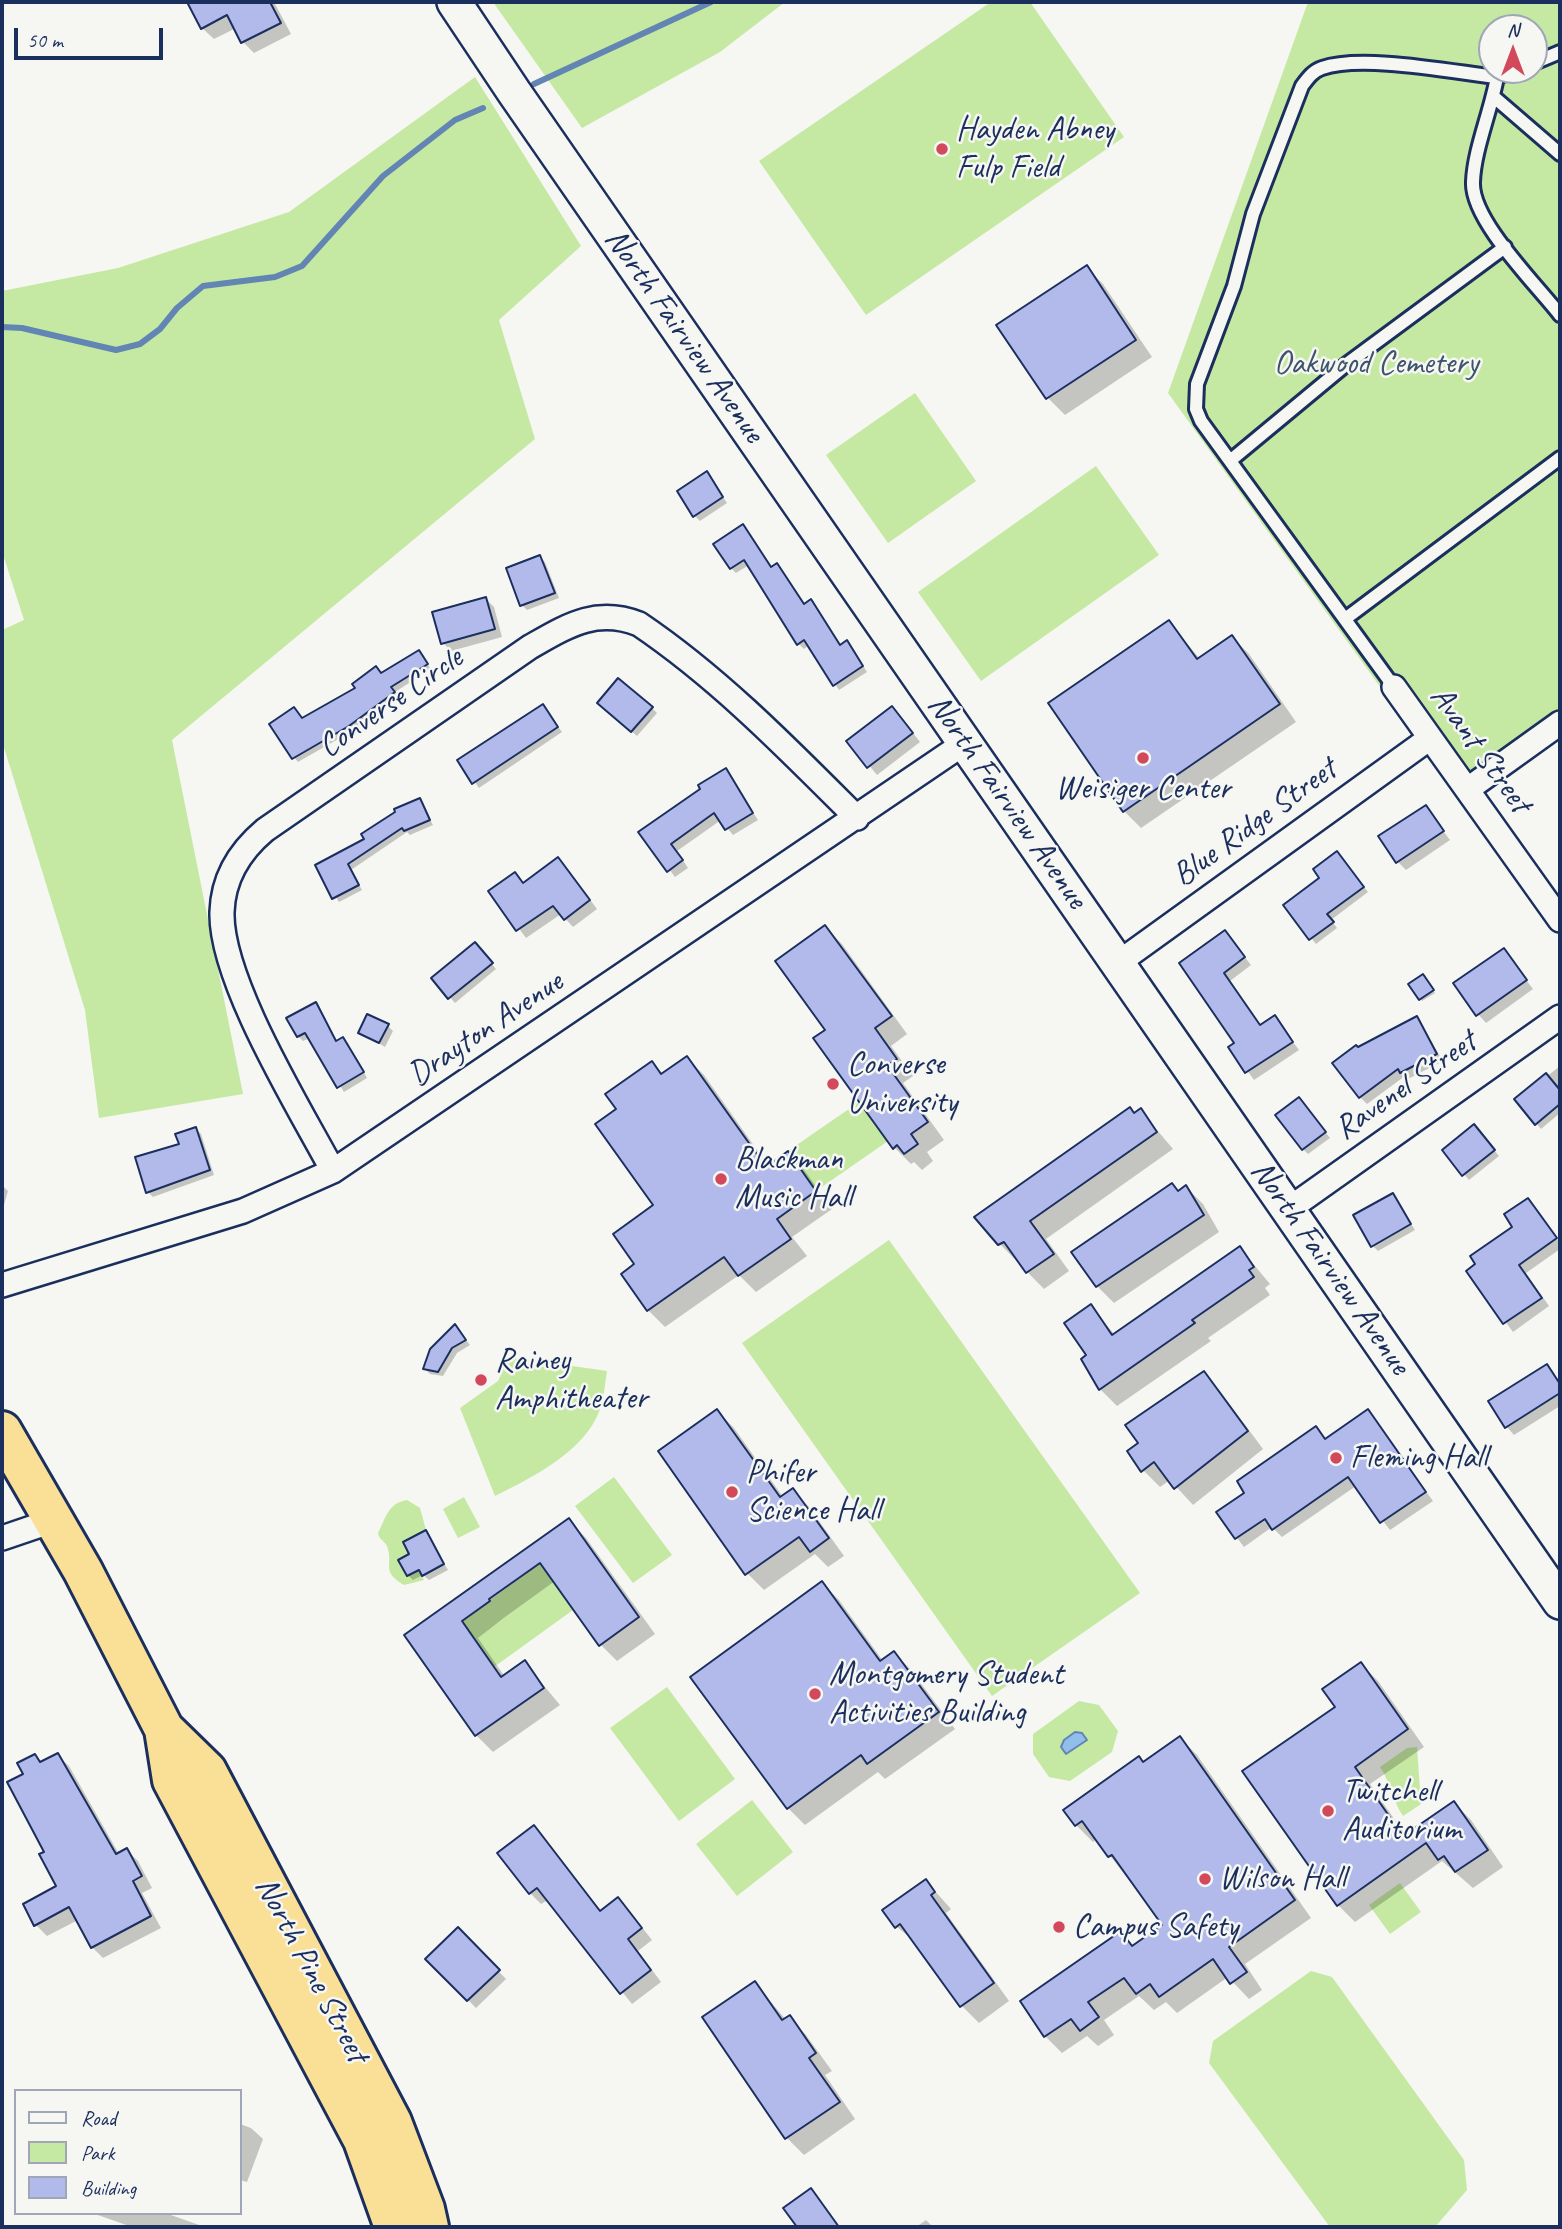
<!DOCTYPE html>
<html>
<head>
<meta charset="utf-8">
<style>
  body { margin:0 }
  #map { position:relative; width:1562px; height:2229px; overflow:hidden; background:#f6f6f2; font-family:Caveat,sans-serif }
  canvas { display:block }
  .frame { position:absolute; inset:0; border:4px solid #1b2f5e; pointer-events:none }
  .legend { position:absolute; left:14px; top:2089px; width:228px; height:126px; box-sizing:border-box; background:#f6f6f2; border:2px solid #9ea6b7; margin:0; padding:9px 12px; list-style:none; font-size:21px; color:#1b2f5e }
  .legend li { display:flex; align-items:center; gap:14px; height:35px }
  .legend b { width:35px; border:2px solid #9ea6b7 }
  .north { position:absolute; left:1478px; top:14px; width:70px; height:70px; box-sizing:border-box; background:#f6f6f2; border:2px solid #9ea6b7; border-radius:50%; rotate:0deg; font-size:19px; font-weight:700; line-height:28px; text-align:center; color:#1b2f5e }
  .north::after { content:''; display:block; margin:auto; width:24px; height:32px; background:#d1495b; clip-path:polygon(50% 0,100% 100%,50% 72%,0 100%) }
  .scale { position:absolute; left:14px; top:28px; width:149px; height:32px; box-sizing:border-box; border:4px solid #1b2f5e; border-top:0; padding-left:9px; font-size:21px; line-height:24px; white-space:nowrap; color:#1b2f5e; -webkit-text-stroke:5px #f6f6f2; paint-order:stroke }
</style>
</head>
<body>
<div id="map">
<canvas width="1562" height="2229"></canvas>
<div class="frame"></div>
<ul class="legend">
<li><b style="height:9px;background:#f6f6f2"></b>Road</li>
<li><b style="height:19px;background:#c5e9a2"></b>Park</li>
<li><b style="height:19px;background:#b1baeb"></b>Building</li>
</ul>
<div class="north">N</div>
<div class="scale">50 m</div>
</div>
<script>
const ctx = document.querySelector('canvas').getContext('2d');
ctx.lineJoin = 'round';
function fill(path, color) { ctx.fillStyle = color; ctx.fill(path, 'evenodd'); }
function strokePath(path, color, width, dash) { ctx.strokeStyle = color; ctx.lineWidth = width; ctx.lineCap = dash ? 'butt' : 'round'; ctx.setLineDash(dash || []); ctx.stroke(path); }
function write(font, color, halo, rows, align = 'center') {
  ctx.font = font + ' Caveat,sans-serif'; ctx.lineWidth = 5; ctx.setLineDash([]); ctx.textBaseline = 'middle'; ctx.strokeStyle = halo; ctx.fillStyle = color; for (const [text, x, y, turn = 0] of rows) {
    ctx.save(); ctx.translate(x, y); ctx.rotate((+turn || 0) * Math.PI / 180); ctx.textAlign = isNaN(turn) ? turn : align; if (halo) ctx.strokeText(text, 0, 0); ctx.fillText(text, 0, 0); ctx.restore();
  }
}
fill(new Path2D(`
  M 493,2 L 785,2 L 720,52 L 582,128 Z
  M 991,2 L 1030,2 L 1124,137 L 866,315 L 759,161 Z
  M 1308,2 L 1560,2 L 1560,717 L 1456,792 L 1168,393 ZM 1492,28 L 1534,28 L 1534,70 L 1492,70 Z
  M 475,77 L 581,246 L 499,320 L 535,439 L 172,740 L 243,1094 L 99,1118 L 85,1010 L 2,741 L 2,630 L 24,620 L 2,551 L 2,291 L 118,268 L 289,212 Z
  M 915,393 L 976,481 L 888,543 L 826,455 Z
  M 1096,466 L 1159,555 L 981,681 L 918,592 Z
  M 859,1102 L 888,1141 L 816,1191 L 788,1151 Z
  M 889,1240 L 1140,1593 L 992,1696 L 742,1343 Z
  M 509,1357 L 607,1371 C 605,1383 604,1398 600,1409 C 586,1451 531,1478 495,1496 L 460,1408 L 498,1381 Z
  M 614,1477 L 672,1555 L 633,1583 L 575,1506 Z
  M 464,1497 L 480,1527 L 458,1538 L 443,1509 Z
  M 407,1500 L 420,1508 L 426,1530 L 403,1542 L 409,1554 L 398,1560 L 406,1576 L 419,1570 L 424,1580 L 404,1585 C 380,1571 394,1565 387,1546 C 384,1540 379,1540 378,1533 C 386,1518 388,1503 407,1500 Z
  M 540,1563 L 573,1610 L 494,1667 L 462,1621 Z
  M 667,1687 L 735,1779 L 679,1821 L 610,1728 Z
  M 1079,1701 L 1099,1705 L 1118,1731 L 1112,1752 L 1070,1781 L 1049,1777 L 1033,1754 L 1033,1734 Z
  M 1417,1747 L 1421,1804 L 1403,1816 C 1392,1800 1391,1783 1380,1767 L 1407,1748 Z
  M 752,1800 L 793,1852 L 737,1896 L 696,1844 Z
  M 1400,1883 L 1421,1912 L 1390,1934 L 1369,1905 Z
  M 1311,1971 L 1332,1977 L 1464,2160 L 1467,2190 L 1435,2227 L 1330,2227 L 1209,2063 L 1213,2041 Z`), '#c5e9a2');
const water = new Path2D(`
  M 1075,1732 L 1082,1733 L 1087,1740 L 1066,1754 L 1061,1747 L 1064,1740 Z`);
fill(water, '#91beeb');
strokePath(water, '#6285b3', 2);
fill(new Path2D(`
  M 189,2 L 274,2 L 291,34 L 254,53 L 243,42 L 236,28 L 214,39 L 202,28 Z
  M 1086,267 L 1103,284 L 1152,357 L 1065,415 L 1048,398 L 999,325 Z
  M 707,473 L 727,503 L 700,521 L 694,515 Z
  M 743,526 L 772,568 L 777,565 L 782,570 L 805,605 L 811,601 L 816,606 L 841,646 L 852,648 L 867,672 L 839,690 L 809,645 L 804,649 L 799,644 L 749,565 L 736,573 L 731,568 Z
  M 540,557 L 545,562 L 559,598 L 527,610 L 522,605 Z
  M 486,599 L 494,607 L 502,637 L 451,651 L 443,643 Z
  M 1169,622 L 1200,659 L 1232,637 L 1249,654 L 1296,722 L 1141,828 L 1124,811 Z
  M 418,652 L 431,669 L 395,692 L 398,697 L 354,730 L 298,762 L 294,757 L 303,720 Z
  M 543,706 L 562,732 L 479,788 L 460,760 Z
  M 605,708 L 652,708 L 657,713 L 637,736 Z
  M 900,716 L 920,742 L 877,775 L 849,741 Z
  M 726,771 L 758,820 L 733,835 L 721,820 L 677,851 L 688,868 L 675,877 L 641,832 Z
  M 419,800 L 433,825 L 410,835 L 407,832 L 351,870 L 362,890 L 339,902 L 317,866 L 367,840 Z
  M 1425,807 L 1450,840 L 1406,870 L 1398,862 Z
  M 1342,859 L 1368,892 L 1331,920 L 1337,928 L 1316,944 L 1285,905 Z
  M 566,867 L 597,909 L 573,927 L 561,914 L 526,938 L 491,891 L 515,874 L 524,884 Z
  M 825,927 L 842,944 L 907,1034 L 891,1046 L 913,1076 L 903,1083 L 944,1140 L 927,1152 L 933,1161 L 922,1170 L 914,1162 L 911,1164 L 894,1147 L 827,1030 Z
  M 1225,932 L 1251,965 L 1230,981 L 1261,1026 L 1275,1018 L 1299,1050 L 1254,1080 L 1230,1047 L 1236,1043 L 1181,964 Z
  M 480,950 L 496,969 L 455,1003 L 434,979 Z
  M 1503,950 L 1533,989 L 1486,1023 L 1478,1014 Z
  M 1425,978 L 1435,993 L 1422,1001 L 1410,985 Z
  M 315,1004 L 337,1042 L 343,1039 L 348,1044 L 367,1078 L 344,1092 L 310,1038 L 303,1041 L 298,1036 Z
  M 1417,1018 L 1443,1061 L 1408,1079 L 1405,1076 L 1367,1104 L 1360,1097 L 1358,1049 Z
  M 388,1026 L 393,1031 L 385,1047 L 360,1032 Z
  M 687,1058 L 704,1075 L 769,1167 L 788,1154 L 805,1171 L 832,1209 L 792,1237 L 807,1256 L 756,1292 L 739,1275 L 665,1327 L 648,1310 L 637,1265 L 656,1206 L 619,1109 L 652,1063 L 664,1075 Z
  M 1560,1066 L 1560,1113 L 1541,1129 L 1517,1100 Z
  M 1304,1104 L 1330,1138 L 1308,1154 L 1303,1149 Z
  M 1141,1111 L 1173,1149 L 1046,1239 L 1069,1271 L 1044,1289 L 1000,1244 Z
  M 196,1129 L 201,1134 L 214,1175 L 153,1197 L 148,1192 Z
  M 1479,1132 L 1499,1156 L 1469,1180 L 1444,1151 Z
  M 2,1185 L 8,1191 L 2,1212 Z
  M 1172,1185 L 1179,1192 L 1186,1187 L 1203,1204 L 1219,1232 L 1114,1303 L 1097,1286 Z
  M 1393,1195 L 1415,1230 L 1378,1251 L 1373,1246 Z
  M 1528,1200 L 1560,1243 L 1560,1249 L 1526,1273 L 1549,1306 L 1513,1332 L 1468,1271 L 1515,1227 Z
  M 1240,1248 L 1270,1284 L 1265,1288 L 1270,1295 L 1208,1338 L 1211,1341 L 1117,1406 L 1100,1389 L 1083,1359 L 1088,1356 L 1090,1306 L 1115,1335 Z
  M 455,1326 L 470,1345 L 457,1353 L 443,1376 L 430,1374 L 425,1369 Z
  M 1547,1366 L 1560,1382 L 1560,1406 L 1514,1435 L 1506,1426 Z
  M 1203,1374 L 1220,1391 L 1263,1449 L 1193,1505 L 1170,1480 L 1160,1487 L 1143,1470 L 1140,1443 Z
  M 717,1411 L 734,1428 L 783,1497 L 793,1490 L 809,1507 L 844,1556 L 828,1567 L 815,1554 L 764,1590 L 747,1573 Z
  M 1368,1412 L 1433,1501 L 1390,1530 L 1356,1486 L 1282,1537 L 1272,1527 L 1244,1547 L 1218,1513 L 1247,1493 L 1316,1429 L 1327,1440 Z
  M 569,1521 L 586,1538 L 655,1634 L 617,1661 L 600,1644 L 555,1581 L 505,1617 L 478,1638 L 505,1677 L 525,1663 L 560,1705 L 493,1752 L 476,1735 L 407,1635 Z
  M 426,1532 L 448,1570 L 429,1580 L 423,1575 L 413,1580 L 408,1575 L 411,1555 Z
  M 822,1583 L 839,1600 L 883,1661 L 894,1653 L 911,1670 L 955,1729 L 885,1779 L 878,1772 L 805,1825 L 788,1808 Z
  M 1361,1664 L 1378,1681 L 1424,1747 L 1370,1784 L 1406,1836 L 1454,1803 L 1471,1820 L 1503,1867 L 1473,1888 L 1442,1861 L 1355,1922 L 1338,1905 L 1337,1707 Z
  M 1180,1738 L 1197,1755 L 1311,1918 L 1245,1964 L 1262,1990 L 1249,1999 L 1228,1977 L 1177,2013 L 1166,2002 L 1154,2010 L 1139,1996 L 1104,2020 L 1114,2035 L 1098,2046 L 1087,2036 L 1062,2053 L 1045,2036 L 1121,1933 L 1134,1946 L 1164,1925 L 1097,1839 L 1093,1842 L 1076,1825 L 1144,1763 Z
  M 57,1755 L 69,1766 L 119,1854 L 127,1850 L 138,1861 L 152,1888 L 142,1893 L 161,1928 L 103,1958 L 92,1947 L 78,1920 L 47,1936 L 36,1925 L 59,1887 L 25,1774 L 35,1756 L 42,1763 Z
  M 534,1827 L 602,1912 L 629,1911 L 652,1940 L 638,1951 L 661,1982 L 632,2004 L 548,1900 L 541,1904 L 530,1893 Z
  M 926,1881 L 951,1909 L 946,1913 L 1009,2001 L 979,2023 L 962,2006 L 915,1942 L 896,1926 Z
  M 458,1930 L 506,1979 L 476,2008 L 428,1959 Z
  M 755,1983 L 786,2020 L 790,2018 L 806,2035 L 832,2071 L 825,2075 L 855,2119 L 804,2155 L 787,2138 Z
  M 240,2124 L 251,2128 L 263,2139 L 247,2182 L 240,2180 Z
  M 92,2213 L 165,2213 L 205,2227 L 132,2227 Z
  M 926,2220 L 933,2227 L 916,2227 Z`), '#0003');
strokePath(new Path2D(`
  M 534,84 L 711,2
  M 2,327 L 22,328 L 116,350 L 140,344 L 160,329 L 177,308 L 203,286 L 275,277 L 302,266 L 383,176 L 455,120 L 483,108`), '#6285b3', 6);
const building = new Path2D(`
  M 187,2 L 270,2 L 281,23 L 241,43 L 227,15 L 201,29 Z
  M 1087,265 L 1136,340 L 1046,399 L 996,325 Z
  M 707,471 L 723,497 L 693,517 L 677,491 Z
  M 743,524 L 771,567 L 777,563 L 804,604 L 811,599 L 840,645 L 847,640 L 863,666 L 833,686 L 804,640 L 797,645 L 744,560 L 730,569 L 713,544 Z
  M 540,555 L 555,593 L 520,606 L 506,568 Z
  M 486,597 L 495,629 L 441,644 L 432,612 Z
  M 1169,620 L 1197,659 L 1232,635 L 1280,704 L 1123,812 L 1048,703 Z
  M 419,650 L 428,664 L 391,687 L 395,692 L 349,726 L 292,759 L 269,724 L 294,707 L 302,718 L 355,688 L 352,684 L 376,666 L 381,673 Z
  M 618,678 L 653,707 L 631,732 L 597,703 Z
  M 543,704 L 558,727 L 472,784 L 457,760 Z
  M 892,706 L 913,733 L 867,768 L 846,741 Z
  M 726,768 L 753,813 L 725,830 L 714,813 L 671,844 L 683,860 L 667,872 L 638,832 L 700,789 L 698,785 Z
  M 420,798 L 430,820 L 404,831 L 402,828 L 348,864 L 359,885 L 332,899 L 315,865 L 364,839 L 361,834 L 395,812 L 394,809 Z
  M 1426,805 L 1444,831 L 1396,863 L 1378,836 Z
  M 1337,851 L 1364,887 L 1327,914 L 1334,922 L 1309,940 L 1283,905 L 1319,878 L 1313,869 Z
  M 558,857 L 590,900 L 564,920 L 553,906 L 516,931 L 488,891 L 515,872 L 523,883 Z
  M 825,925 L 892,1016 L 875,1028 L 897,1059 L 887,1065 L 928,1122 L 911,1134 L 918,1144 L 904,1154 L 897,1145 L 893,1149 L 813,1038 L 825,1030 L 775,961 Z
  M 1225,930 L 1245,957 L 1224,973 L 1260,1025 L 1275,1015 L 1293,1042 L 1245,1073 L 1228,1047 L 1234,1043 L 1179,963 Z
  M 475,942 L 493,963 L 448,999 L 431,978 Z
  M 1504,948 L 1527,980 L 1476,1016 L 1453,983 Z
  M 1423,974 L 1434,990 L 1419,1000 L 1408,984 Z
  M 316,1002 L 336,1041 L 343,1037 L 364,1072 L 337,1088 L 305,1033 L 297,1037 L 286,1018 Z
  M 367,1014 L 389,1024 L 379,1043 L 358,1033 Z
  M 1417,1016 L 1437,1054 L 1400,1073 L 1398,1069 L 1359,1098 L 1332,1063 L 1356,1045 L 1358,1047 Z
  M 687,1056 L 766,1167 L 788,1151 L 816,1191 L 777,1219 L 791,1239 L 738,1276 L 724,1257 L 647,1311 L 621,1274 L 634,1264 L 613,1234 L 653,1205 L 595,1124 L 616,1109 L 605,1094 L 652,1061 L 661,1074 Z
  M 1546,1073 L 1560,1090 L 1560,1104 L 1535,1125 L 1514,1099 Z
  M 1299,1097 L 1326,1132 L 1302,1150 L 1275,1115 Z
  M 1130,1107 L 1134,1113 L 1141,1108 L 1157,1132 L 1030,1221 L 1054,1254 L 1026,1273 L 1004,1242 L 998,1245 L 974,1217 Z
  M 1474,1124 L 1495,1150 L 1462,1176 L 1442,1150 Z
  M 196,1127 L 210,1170 L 146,1193 L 135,1157 L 179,1144 L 175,1134 Z
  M 1172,1183 L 1178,1191 L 1186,1185 L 1204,1215 L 1096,1287 L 1071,1252 Z
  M 1393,1193 L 1411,1224 L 1371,1247 L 1353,1215 Z
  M 1528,1198 L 1557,1238 L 1519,1265 L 1542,1298 L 1503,1324 L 1466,1271 L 1475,1264 L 1470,1256 L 1512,1227 L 1504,1214 Z
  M 1240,1246 L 1254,1267 L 1249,1270 L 1254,1277 L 1192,1320 L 1195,1323 L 1099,1390 L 1081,1359 L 1086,1355 L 1064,1323 L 1091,1304 L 1112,1335 Z
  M 455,1324 L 466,1340 L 452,1348 L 438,1372 L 423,1369 L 430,1349 Z
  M 1547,1364 L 1560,1384 L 1560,1393 L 1505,1428 L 1488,1401 Z
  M 1204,1371 L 1248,1431 L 1174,1489 L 1154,1462 L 1141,1472 L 1127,1451 L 1138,1443 L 1125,1425 Z
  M 717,1409 L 780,1497 L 793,1488 L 829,1538 L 810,1552 L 799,1537 L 745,1575 L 658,1451 Z
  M 1368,1409 L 1426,1492 L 1380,1523 L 1348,1477 L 1272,1530 L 1265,1519 L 1235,1539 L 1216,1512 L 1244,1493 L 1237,1481 L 1316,1426 L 1325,1439 Z
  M 569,1518 L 639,1617 L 599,1646 L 540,1563 L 489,1599 L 490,1601 L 462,1621 L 501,1677 L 525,1660 L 544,1688 L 475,1736 L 404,1635 Z
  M 426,1530 L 444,1564 L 422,1576 L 419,1570 L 407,1576 L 398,1560 L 409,1554 L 403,1542 Z
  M 822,1581 L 880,1661 L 894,1651 L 939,1712 L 867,1764 L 861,1755 L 787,1809 L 690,1677 Z
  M 1361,1662 L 1408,1729 L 1355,1767 L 1403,1836 L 1454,1801 L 1488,1850 L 1455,1872 L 1444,1856 L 1438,1860 L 1426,1843 L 1337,1906 L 1242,1771 L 1335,1707 L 1322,1689 Z
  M 1180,1736 L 1295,1900 L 1229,1947 L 1247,1972 L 1230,1984 L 1213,1959 L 1159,1997 L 1150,1984 L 1136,1994 L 1124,1978 L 1088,2002 L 1099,2017 L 1080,2031 L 1071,2019 L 1044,2037 L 1020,2001 L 1121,1931 L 1132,1946 L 1162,1925 L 1112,1855 L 1108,1857 L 1082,1821 L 1075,1826 L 1063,1810 L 1139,1756 L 1143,1762 Z
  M 58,1753 L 116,1854 L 127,1848 L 142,1876 L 133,1881 L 151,1916 L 91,1948 L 69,1907 L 34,1926 L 23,1904 L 56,1886 L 39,1854 L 44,1852 L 7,1782 L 23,1774 L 17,1763 L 35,1754 L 40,1762 Z
  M 534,1825 L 600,1911 L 618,1897 L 642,1928 L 628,1939 L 651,1970 L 620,1994 L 537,1888 L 529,1894 L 497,1853 Z
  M 926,1879 L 935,1892 L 931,1895 L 994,1983 L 960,2007 L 900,1924 L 895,1928 L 882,1910 Z
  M 458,1927 L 500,1970 L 467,2001 L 425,1959 Z
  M 755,1981 L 782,2020 L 790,2015 L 816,2053 L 809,2058 L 840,2102 L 785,2139 L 702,2017 Z
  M 811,2188 L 839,2227 L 797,2227 L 783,2208 Z`);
fill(building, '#b1baeb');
strokePath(building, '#1b2f5e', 2);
const lane = new Path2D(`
  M 1534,63 L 1560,52
  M 1497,77 L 1515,70
  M 1494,97 L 1560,154
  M 1231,460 L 1348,363 L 1505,247
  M 1345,619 L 1560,458
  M 1394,687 L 1201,421 L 1196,409 L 1197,384 L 1234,286 L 1253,214 L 1302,86 C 1308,78 1313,71 1322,68 C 1362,54 1453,72 1497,77 C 1491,111 1474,150 1473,182 C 1471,220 1536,284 1560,315`);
const street = new Path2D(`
  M 1394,687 L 1560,920
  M 1468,789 L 1560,723
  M 1118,963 L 1430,738
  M 333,1171 C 300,1109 220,980 222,912 C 223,878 240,851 265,830 L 530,647 C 567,626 596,607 639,624 C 719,678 789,750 857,818
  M 1289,1209 L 1560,1017
  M 2,1285 L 243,1211 L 333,1171 L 966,742
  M 2,1538 L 55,1520`);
const secondary = new Path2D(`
  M 454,2 L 514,92 L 1560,1602`);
const highway = new Path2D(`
  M 2,1431 L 83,1571 L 164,1729 L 172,1780 L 363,2140 L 394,2227
  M 164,1729 L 207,1771 L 392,2122 L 425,2209 L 429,2227`);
strokePath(lane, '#1b2f5e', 18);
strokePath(street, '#1b2f5e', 28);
strokePath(secondary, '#1b2f5e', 38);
strokePath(highway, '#1b2f5e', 44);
strokePath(lane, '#f6f6f2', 12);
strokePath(street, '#f6f6f2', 23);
strokePath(secondary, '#f6f6f2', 33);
strokePath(highway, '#fadf96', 38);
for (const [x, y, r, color] of [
  [942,149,7,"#d1495b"],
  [1143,758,7,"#d1495b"],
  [833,1084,7,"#d1495b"],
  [721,1179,7,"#d1495b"],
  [481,1380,7,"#d1495b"],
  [1336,1458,7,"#d1495b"],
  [732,1492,7,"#d1495b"],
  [815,1694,7,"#d1495b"],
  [1328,1811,7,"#d1495b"],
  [1205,1879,7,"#d1495b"],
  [1059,1927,7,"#d1495b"]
]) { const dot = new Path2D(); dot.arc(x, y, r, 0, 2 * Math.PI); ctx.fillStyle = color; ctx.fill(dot); strokePath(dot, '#f6f6f2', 2.5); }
write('33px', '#1b2f5e', '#f6f6f2', [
  ["Hayden Abney",956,130],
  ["Fulp Field",956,168],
  ["Weisiger Center",1143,789,"center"],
  ["Converse",847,1065],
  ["University",847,1103],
  ["Blackman",735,1160],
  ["Music Hall",735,1198],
  ["Rainey",495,1361],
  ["Amphitheater",495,1399],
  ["Fleming Hall",1350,1458],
  ["Phifer",746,1473],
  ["Science Hall",746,1511],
  ["Montgomery Student",829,1675],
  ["Activities Building",829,1713],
  ["Twitchell",1342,1792],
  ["Auditorium",1342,1830],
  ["Wilson Hall",1219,1879],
  ["Campus Safety",1073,1927]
], 'left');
write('33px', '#1b2f5e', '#f6f6f2', [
  ["North Fairview Avenue",684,336,55],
  ["Converse Circle",391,703,-35],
  ["Avant Street",1480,750,54],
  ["North Fairview Avenue",1007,802,55],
  ["Blue Ridge Street",1255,823,-36],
  ["Drayton Avenue",486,1029,-34],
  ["Ravenel Street",1406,1086,-35],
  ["North Fairview Avenue",1330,1268,55],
  ["North Pine Street",311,1970,62]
]);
write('33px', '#3d546c', '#f6f6f2', [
  ["Oakwood Cemetery",1376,364]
]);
</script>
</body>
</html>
